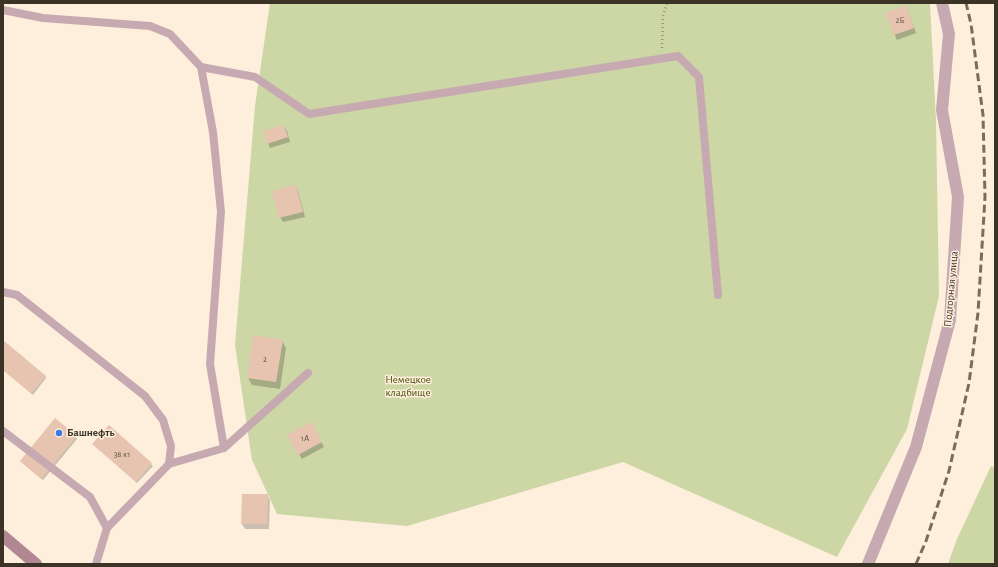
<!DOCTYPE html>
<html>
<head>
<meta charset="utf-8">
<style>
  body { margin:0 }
  #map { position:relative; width:998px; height:567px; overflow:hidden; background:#fdefdc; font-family:"Alegreya Sans",sans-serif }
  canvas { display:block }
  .frame { position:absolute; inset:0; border:4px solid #3b3326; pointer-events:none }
</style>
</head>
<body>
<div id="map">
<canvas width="998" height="567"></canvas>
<div class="frame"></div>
</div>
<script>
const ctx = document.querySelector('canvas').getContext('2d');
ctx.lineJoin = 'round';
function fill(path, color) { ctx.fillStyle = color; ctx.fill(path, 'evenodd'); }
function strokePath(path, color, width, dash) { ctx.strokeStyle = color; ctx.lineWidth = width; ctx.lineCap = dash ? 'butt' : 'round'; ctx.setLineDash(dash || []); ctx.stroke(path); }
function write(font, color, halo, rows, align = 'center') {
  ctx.font = font + ' "Alegreya Sans",sans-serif'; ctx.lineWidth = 3; ctx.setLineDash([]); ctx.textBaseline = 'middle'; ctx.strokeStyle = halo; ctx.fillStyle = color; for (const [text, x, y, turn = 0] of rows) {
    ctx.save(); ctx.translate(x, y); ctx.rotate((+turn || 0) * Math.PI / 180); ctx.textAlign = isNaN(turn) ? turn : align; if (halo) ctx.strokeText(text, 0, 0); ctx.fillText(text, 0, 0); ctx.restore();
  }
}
fill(new Path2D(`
  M 270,3 L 930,3 L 936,121 L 939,296 L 907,429 L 837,557 L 623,462 L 407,526 L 277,514 L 252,460 L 235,345 L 255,106 Z
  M 991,466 L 995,468 L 995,564 L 948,564 L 957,539 Z`), '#cdd6a5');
fill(new Path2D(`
  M 908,11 L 916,33 L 897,40 L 886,14 Z
  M 284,126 L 287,131 L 290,142 L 270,148 L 268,143 Z
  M 295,186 L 298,191 L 305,217 L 283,222 L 280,217 Z
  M 3,341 L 45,376 L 46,378 L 33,395 L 3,370 Z
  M 282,341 L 286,348 L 280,389 L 252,385 L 248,378 Z
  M 311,423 L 324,447 L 302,459 L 289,435 Z
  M 109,427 L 151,464 L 153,466 L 137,483 L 95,446 L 93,444 Z
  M 76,437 L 77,439 L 43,480 L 22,463 L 21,461 Z
  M 267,495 L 270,500 L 269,529 L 245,529 L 242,524 Z`), '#0003');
fill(new Path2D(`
  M 906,5 L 914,28 L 894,35 L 885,13 Z
  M 284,125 L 288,137 L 267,144 L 263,131 Z
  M 296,185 L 303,212 L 279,218 L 272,191 Z
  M 253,335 L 283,340 L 276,382 L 247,378 Z
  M 3,340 L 46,376 L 31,393 L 3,370 Z
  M 55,418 L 77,436 L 41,479 L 20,461 Z
  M 311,422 L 322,442 L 298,455 L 287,435 Z
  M 109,425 L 152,463 L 136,482 L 92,444 Z
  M 242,494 L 268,494 L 267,524 L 241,524 Z`), '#e7c4b0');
strokePath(new Path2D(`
  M 662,48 L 663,16 L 667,3`), '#9c9181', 2.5, [1, 3]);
strokePath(new Path2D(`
  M 3,10 L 43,18 L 150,26 L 170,34 L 201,67 L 213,132 L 221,212 L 210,364 L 224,448 L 169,464 L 107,528
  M 201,67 L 255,77 L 309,114 L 678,56 L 699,77 L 718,295
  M 3,292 L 17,295 L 145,396 L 163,420 L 171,446 L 169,464
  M 3,431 L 90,497 L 107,528 L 96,564
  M 224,448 L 308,373`), '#c7aab1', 8);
strokePath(new Path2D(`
  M 868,564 L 916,447 L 950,320 L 958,197 L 942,110 L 949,34 L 942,3`), '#c7aab1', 12);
strokePath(new Path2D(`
  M 3,536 L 36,564`), '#b18792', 12);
strokePath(new Path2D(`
  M 916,564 L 926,541 L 949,471 L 969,383 L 978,313 L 985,197 L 983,115 L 971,24 L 966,3`), '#776d5e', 3, [8, 4]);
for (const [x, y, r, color] of [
  [59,433,4,"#3c79e8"]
]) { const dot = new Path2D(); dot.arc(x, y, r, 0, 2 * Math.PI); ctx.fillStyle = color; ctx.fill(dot); strokePath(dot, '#fdefdc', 1.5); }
write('9px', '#665748', null, [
  ["2Б",900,20],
  ["2",265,359],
  ["1А",305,438],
  ["38 к1",122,454]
]);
write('11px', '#3b3326', '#fdefdc', [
  ["Подгорная улица",951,289,-85]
]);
write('11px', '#474e07', '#fdefdc', [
  ["Немецкое",408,380],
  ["кладбище",408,393]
]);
write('bold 11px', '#3b3326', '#fdefdc', [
  ["Башнефть",67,433]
], 'left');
</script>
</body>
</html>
